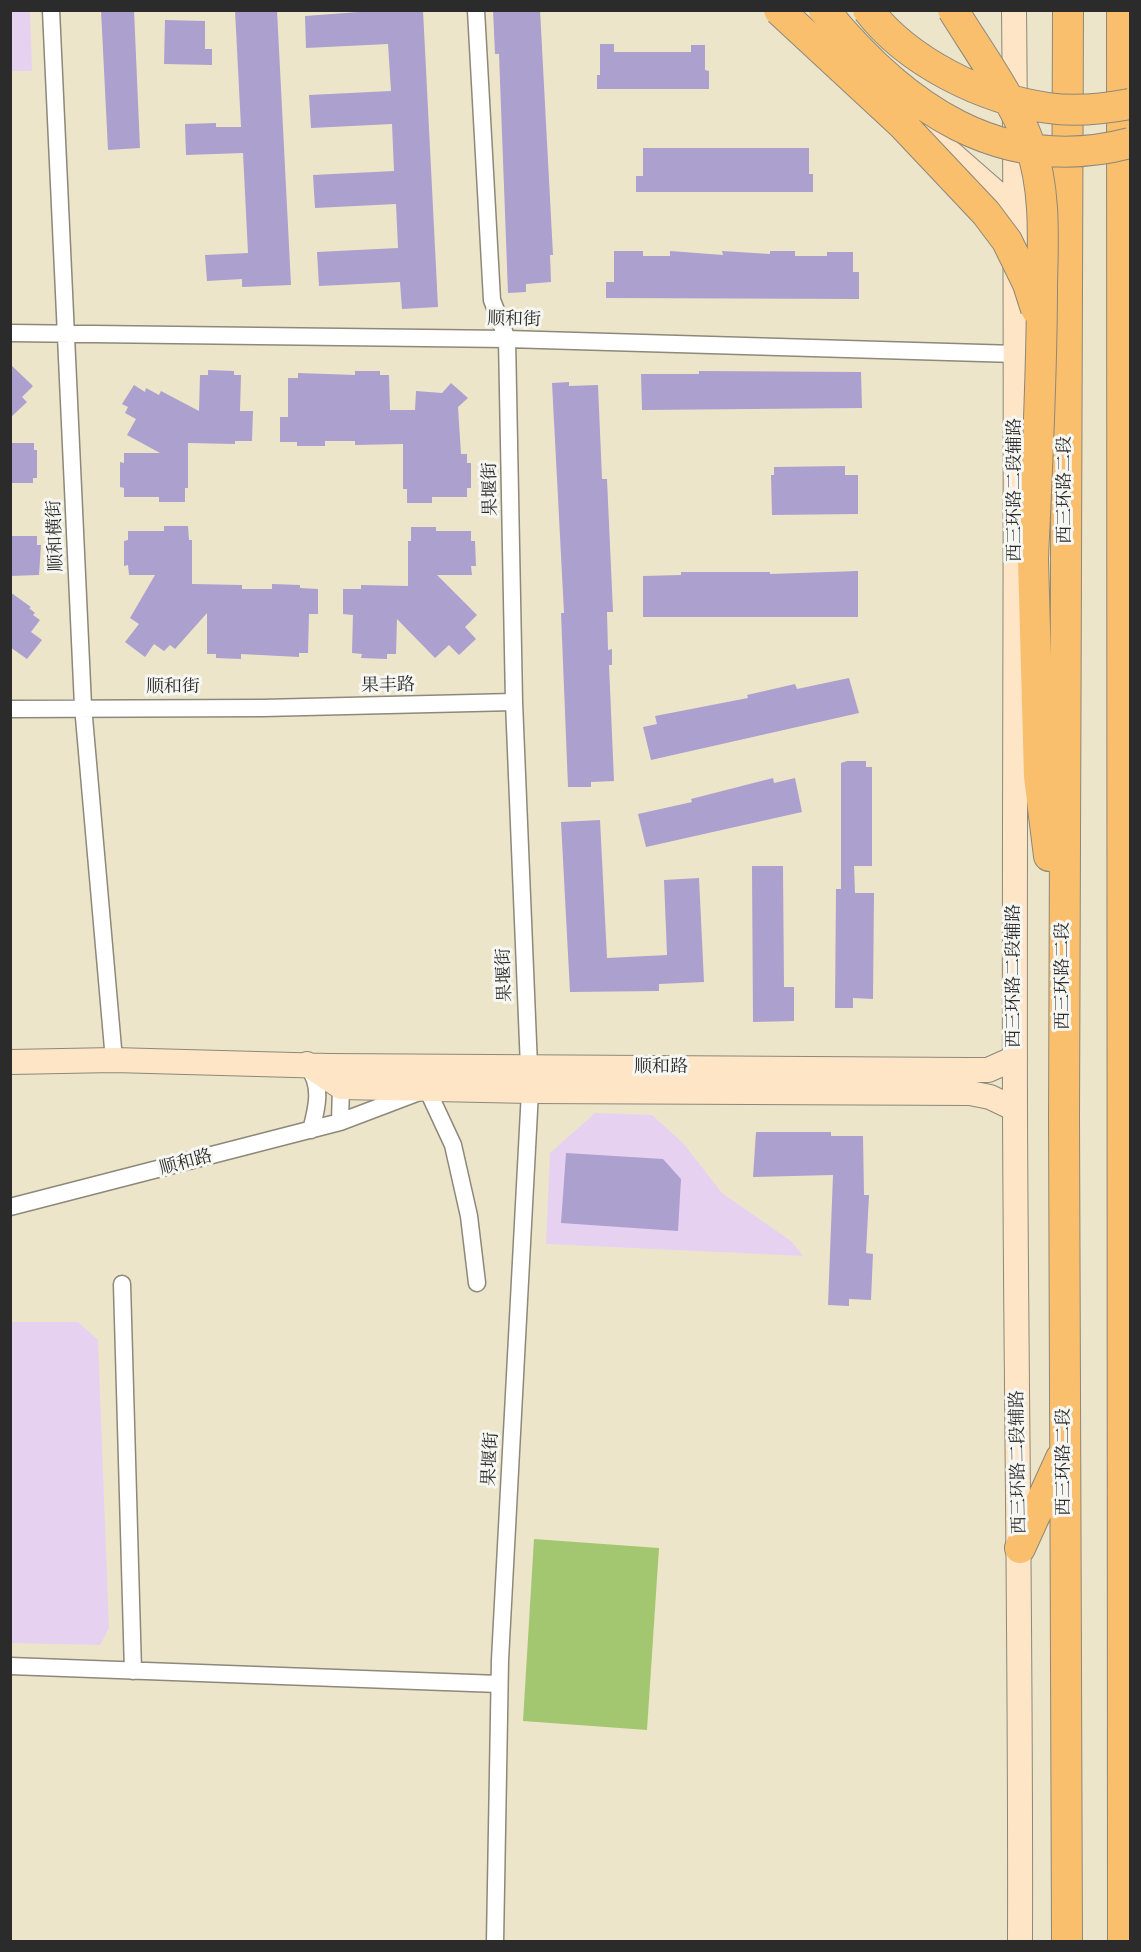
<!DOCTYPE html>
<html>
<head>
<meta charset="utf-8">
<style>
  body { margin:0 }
  #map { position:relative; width:1141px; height:1952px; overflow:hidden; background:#ede5ca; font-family:"IM FELL Great Primer",serif }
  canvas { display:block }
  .frame { position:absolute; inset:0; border:12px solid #2b2b2b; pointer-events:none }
</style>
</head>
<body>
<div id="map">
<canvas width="1141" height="1952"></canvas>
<div class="frame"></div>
</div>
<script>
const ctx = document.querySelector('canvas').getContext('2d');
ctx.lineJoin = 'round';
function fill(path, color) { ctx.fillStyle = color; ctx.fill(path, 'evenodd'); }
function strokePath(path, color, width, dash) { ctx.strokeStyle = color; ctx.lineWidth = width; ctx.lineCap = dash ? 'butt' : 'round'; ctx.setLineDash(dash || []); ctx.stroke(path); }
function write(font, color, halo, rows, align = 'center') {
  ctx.font = font + ' "IM FELL Great Primer","Noto Serif SC",serif'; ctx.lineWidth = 6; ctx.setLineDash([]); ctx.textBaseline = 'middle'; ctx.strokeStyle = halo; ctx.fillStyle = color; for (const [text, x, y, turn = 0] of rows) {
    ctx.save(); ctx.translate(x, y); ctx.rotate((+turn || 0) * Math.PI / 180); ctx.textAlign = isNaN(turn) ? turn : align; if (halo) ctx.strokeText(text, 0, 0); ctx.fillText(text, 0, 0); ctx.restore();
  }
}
fill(new Path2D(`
  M 11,10 L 30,11 L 32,71 L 11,71 Z
  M 595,1113 L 652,1115 L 684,1144 L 722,1193 L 791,1241 L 803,1256 L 546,1244 L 550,1153 Z
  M 11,1322 L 78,1322 L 98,1340 L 109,1628 L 100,1645 L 11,1643 Z`), '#e6d2f0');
fill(new Path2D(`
  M 534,1539 L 659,1548 L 647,1730 L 523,1721 Z`), '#a3c770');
fill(new Path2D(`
  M 101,10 L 134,10 L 140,148 L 108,150 Z
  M 235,10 L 277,10 L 291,285 L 242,287 L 242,279 L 207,281 L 205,255 L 248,253 L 243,153 L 186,155 L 185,124 L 216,123 L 216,127 L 241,127 Z
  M 385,10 L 423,10 L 438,307 L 402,309 L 400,282 L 319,286 L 317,252 L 398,248 L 396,204 L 315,208 L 313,175 L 394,171 L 392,124 L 311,128 L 309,95 L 391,91 L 388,44 L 306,48 L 305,16 Z
  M 493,10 L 540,10 L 553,255 L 550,255 L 551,282 L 526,284 L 526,292 L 508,293 L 499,54 L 495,54 Z
  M 165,20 L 205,21 L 205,49 L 212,49 L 212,65 L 164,64 Z
  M 600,44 L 614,44 L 614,52 L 691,52 L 691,45 L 705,45 L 705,70 L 709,71 L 709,89 L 597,89 L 597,75 L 600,75 Z
  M 643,148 L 809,148 L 809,174 L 813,174 L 813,192 L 636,192 L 636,176 L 643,176 Z
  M 614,251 L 643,251 L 643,256 L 670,256 L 670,251 L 723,255 L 722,251 L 770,254 L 770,251 L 795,251 L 795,256 L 827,256 L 827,252 L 853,252 L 853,272 L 859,272 L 859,299 L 606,298 L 606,282 L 614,282 Z
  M 10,364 L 33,386 L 22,397 L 27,402 L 10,418 Z
  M 208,370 L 234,371 L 234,375 L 241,375 L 240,411 L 253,411 L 252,441 L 235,441 L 235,444 L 188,443 L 188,488 L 185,488 L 185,502 L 159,502 L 159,497 L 124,497 L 124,488 L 120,487 L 120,462 L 124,463 L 124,453 L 160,453 L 127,435 L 136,419 L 125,413 L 128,407 L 122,404 L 134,385 L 145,392 L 146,388 L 159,395 L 161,391 L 199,411 L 200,375 L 208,375 Z
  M 355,371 L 380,371 L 380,375 L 389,375 L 390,410 L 415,410 L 416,391 L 442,393 L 451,383 L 468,398 L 458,407 L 461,454 L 467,454 L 467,463 L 471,463 L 471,488 L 467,488 L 467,497 L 432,497 L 432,503 L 407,503 L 407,489 L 403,489 L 403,444 L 355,445 L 355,441 L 325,441 L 325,446 L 297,446 L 297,442 L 280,442 L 280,417 L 288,417 L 288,378 L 298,378 L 298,373 L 355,375 Z
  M 699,371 L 861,372 L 862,408 L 642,410 L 641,374 L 699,374 Z
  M 569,382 L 569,386 L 598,385 L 602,479 L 607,479 L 613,612 L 607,612 L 608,650 L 612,649 L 612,665 L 609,665 L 614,781 L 591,782 L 591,787 L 568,787 L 561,613 L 564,613 L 552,383 Z
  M 10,443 L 34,443 L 34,450 L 37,450 L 37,478 L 33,478 L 33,483 L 10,483 Z
  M 845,466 L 845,475 L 858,475 L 858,514 L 772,515 L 771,475 L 774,475 L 774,467 Z
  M 164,526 L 188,526 L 189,540 L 192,540 L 192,584 L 242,585 L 242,589 L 272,589 L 272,584 L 300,585 L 300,588 L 318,589 L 318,614 L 309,614 L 308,653 L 299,653 L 299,657 L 241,654 L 241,659 L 216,658 L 216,654 L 207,654 L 207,613 L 175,649 L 170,645 L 164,651 L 154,644 L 145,657 L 125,642 L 139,624 L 130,618 L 155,575 L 129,575 L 128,565 L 124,566 L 124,541 L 128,540 L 128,531 L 164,531 Z
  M 411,527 L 436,527 L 436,531 L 471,531 L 471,541 L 475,541 L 476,566 L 471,566 L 472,575 L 437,575 L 477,615 L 465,627 L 476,639 L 459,655 L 449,645 L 435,658 L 397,619 L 396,654 L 387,654 L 387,659 L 361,658 L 362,654 L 352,653 L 353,615 L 343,614 L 343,589 L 361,589 L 361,585 L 408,586 L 408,541 L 411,541 Z
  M 10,536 L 37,536 L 37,545 L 41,545 L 39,575 L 10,576 Z
  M 858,571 L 858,617 L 643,617 L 643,576 L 681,575 L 681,572 L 770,572 L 770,574 Z
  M 10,592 L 31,607 L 29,608 L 35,613 L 33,615 L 40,620 L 31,632 L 42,640 L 27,659 L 10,647 Z
  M 849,678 L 859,713 L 651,760 L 643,727 L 657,724 L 655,716 L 748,698 L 747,695 L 795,684 L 797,689 Z
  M 847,761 L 866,761 L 866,767 L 872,767 L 872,866 L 854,866 L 855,893 L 874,893 L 873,999 L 853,998 L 853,1008 L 835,1008 L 836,889 L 841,889 L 841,763 Z
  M 773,778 L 774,783 L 795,778 L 802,812 L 646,847 L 638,814 L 692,802 L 691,799 Z
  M 600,820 L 607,958 L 667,955 L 664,880 L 699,878 L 704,982 L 659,984 L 659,991 L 570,992 L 561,822 Z
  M 752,866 L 783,866 L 784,987 L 794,987 L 794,1021 L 753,1022 Z
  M 756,1132 L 831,1132 L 831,1136 L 863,1136 L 864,1195 L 869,1195 L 866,1253 L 873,1254 L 871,1300 L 849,1299 L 849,1306 L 828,1305 L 833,1175 L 753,1177 Z
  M 566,1153 L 663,1159 L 681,1179 L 678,1231 L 561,1223 Z`), '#aba0ce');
const street = new Path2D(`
  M 51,10 L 83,706 L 114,1060
  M 476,10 L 492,300 L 507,339 L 514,702 L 530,1091 L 500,1660 L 495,1942
  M 10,333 L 507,339 L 1016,354
  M 10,709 L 263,708 L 514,702
  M 307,1066 C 323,1084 317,1108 311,1130
  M 337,1079 L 341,1087 L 340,1122
  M 10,1207 L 340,1122 L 427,1089 L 453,1145 L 469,1216 L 477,1283
  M 122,1284 L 133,1671
  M 10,1666 L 499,1684`);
const secondary = new Path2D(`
  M 1014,10 C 1018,376 1014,742 1015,1107 C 1016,1385 1021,1663 1020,1942
  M 919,125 L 1016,210
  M 10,1062 L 114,1060 L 329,1066 L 969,1070 L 988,1070 L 1015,1058
  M 307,1064 L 341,1087 L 530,1091 L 970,1093 L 990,1097 L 1015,1109`);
const highway = new Path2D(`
  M 1122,10 L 1123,1942
  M 1033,559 L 1039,776 L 1049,856
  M 1020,1548 L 1061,1458
  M 1067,1942 L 1064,1117 L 1068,10`);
strokePath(street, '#8c887a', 19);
strokePath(secondary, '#8c887a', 26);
strokePath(highway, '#8c887a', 32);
strokePath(street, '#fff', 16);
strokePath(secondary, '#fde5c5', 24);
strokePath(highway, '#f9bf6d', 30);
const highwayBridge = new Path2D(`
  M 779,10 L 902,124 L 986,213 L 1007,241 L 1028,284 L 1036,309
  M 824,10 C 903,107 1001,177 1130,143
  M 868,10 C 908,62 983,99 1048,108 C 1075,112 1103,109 1130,104
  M 953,10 C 980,54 1012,97 1030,145 C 1046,189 1043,240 1042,286 C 1042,377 1037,468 1033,559`);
strokePath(highwayBridge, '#8c887a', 32, []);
strokePath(highwayBridge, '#f9bf6d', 30);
write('18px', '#2b2b2b', '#f6f6f2', [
  ["顺和街",514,320,1],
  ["果堰街",491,489,-91],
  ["西三环路二段辅路",1016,490,-90],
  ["西三环路二段",1066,490,-90],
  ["顺和横街",56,536,-92],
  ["果丰路",388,686,-1],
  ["顺和街",173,688],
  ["果堰街",505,975,-92],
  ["西三环路二段辅路",1015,976,-90],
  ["西三环路二段",1064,976,-90],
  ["顺和路",661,1068],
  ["顺和路",186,1163,-15],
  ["果堰街",491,1459,-87],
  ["西三环路二段辅路",1019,1462,-91],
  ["西三环路二段",1065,1462,-90]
]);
</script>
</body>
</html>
